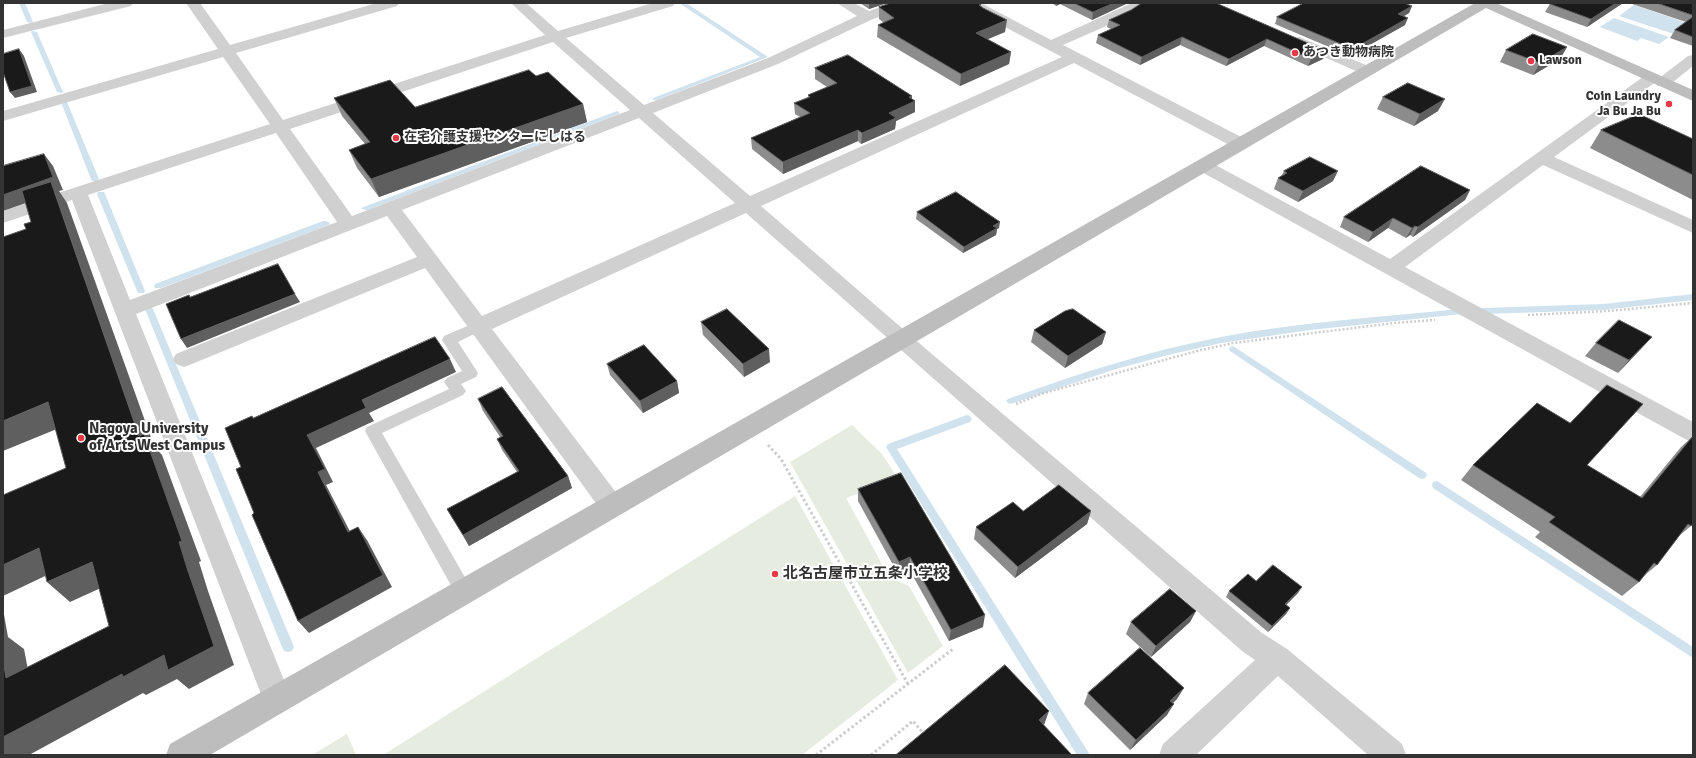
<!DOCTYPE html>
<html>
<head>
<meta charset="utf-8">
<style>
  body { margin:0 }
  #map { position:relative; width:1696px; height:758px; overflow:hidden; background:#fff; font-family:Signika,sans-serif }
  canvas { display:block }
  .frame { position:absolute; inset:0; border:4px solid #333; pointer-events:none }
</style>
</head>
<body>
<div id="map">
<canvas width="1696" height="758"></canvas>
<div class="frame"></div>
</div>
<script>
const ctx = document.querySelector('canvas').getContext('2d');
ctx.lineJoin = 'round';
function fill(path, color) { ctx.fillStyle = color; ctx.fill(path, 'evenodd'); }
function strokePath(path, color, width, dash) { ctx.strokeStyle = color; ctx.lineWidth = width; ctx.lineCap = dash ? 'butt' : 'round'; ctx.setLineDash(dash || []); ctx.stroke(path); }
function write(font, color, halo, rows, align = 'center') {
  ctx.font = font + ' Signika,"Noto Sans JP",sans-serif'; ctx.lineWidth = 4; ctx.setLineDash([]); ctx.textBaseline = 'middle'; ctx.strokeStyle = halo; ctx.fillStyle = color; for (const [text, x, y, turn = 0] of rows) {
    ctx.save(); ctx.translate(x, y); ctx.rotate((+turn || 0) * Math.PI / 180); ctx.textAlign = isNaN(turn) ? turn : align; if (halo) ctx.strokeText(text, 0, 0); ctx.fillText(text, 0, 0); ctx.restore();
  }
}
fill(new Path2D(`
  M 852,425 L 882,454 L 898,479 L 846,498 L 889,577 L 909,586 L 943,646 L 908,673 L 790,462 Z
  M 795,496 L 898,680 L 802,755 L 383,755 Z
  M 347,734 L 356,755 L 312,755 Z`), '#e6ecdf');
fill(new Path2D(`
  M 1634,5 L 1693,25 L 1683,37 L 1619,16 Z
  M 1614,18 L 1669,37 L 1659,44 L 1641,38 L 1637,41 L 1600,27 Z`), '#cfe2ee');
fill(new Path2D(`
  M 19,3 L 25,3 L 33,22 L 32,23 L 27,22 Z
  M 682,3 L 686,3 L 768,57 L 657,100 L 653,100 L 653,98 L 760,57 L 682,5 Z
  M 32,31 L 37,32 L 63,92 L 62,93 L 57,92 L 31,32 Z
  M 64,100 L 67,102 L 99,179 L 98,181 L 92,181 L 91,179 L 61,102 Z
  M 617,111 L 619,112 L 619,114 L 368,210 L 365,210 L 361,208 Z
  M 98,192 L 104,192 L 105,194 L 145,291 L 144,293 L 138,293 L 137,291 L 97,194 Z
  M 323,221 L 326,221 L 330,223 L 329,225 L 161,288 L 155,288 L 154,286 L 155,284 Z
  M 1693,294 L 1693,300 L 1603,310 L 1484,314 L 1480,311 L 1484,308 L 1603,304 Z
  M 149,306 L 153,309 L 294,647 L 292,651 L 288,652 L 284,651 L 282,647 L 145,309 Z
  M 1459,309 L 1463,312 L 1462,314 L 1310,330 L 1221,343 L 1168,355 L 1116,369 L 1011,404 L 1008,403 L 1006,401 L 1008,399 C 1077,374 1148,351 1221,337 C 1299,322 1380,317 1459,309 Z
  M 1233,346 L 1425,472 L 1427,475 L 1425,478 L 1422,479 L 1419,478 L 1230,351 L 1229,349 L 1230,347 Z
  M 967,415 L 970,416 L 972,419 L 970,422 L 897,449 L 1090,755 L 1077,755 L 886,447 L 888,444 Z
  M 1437,481 L 1693,647 L 1693,658 L 1433,488 L 1432,485 L 1433,482 Z`), '#cfe2ee');
strokePath(new Path2D(`
  M 1528,315 L 1608,311 L 1693,303
  M 1016,404 L 1044,393 L 1197,351 L 1233,343 L 1394,323 L 1435,320`), '#cdcdcd', 2.5, [2, 2]);
strokePath(new Path2D(`
  M 768,445 L 781,459 L 908,684
  M 816,755 L 953,649
  M 871,755 L 913,721 L 924,734`), '#cdcdcd', 3, [2.5, 2.5]);
fill(new Path2D(`
  M 479,321 L 484,323 L 486,326 L 484,329 L 458,342 L 478,373 L 476,377 L 461,384 L 466,391 L 463,395 L 382,433 L 470,586 L 473,592 L 470,598 L 464,600 L 458,598 L 365,431 L 367,427 L 449,389 L 444,382 L 447,378 L 462,371 L 442,340 L 444,336 Z`), '#d0d0d0');
fill(new Path2D(`
  M 109,3 L 133,3 L 131,6 L 3,38 L 3,30 Z
  M 186,3 L 200,3 L 230,45 L 377,3 L 399,3 L 397,6 L 236,53 L 283,120 L 545,35 L 511,3 L 526,3 L 558,31 L 653,3 L 675,3 L 673,6 L 566,38 L 644,105 L 768,58 L 857,16 L 837,3 L 854,3 L 869,11 L 892,3 L 912,3 L 910,6 L 873,19 L 778,64 L 653,113 L 750,196 L 1062,57 L 965,6 L 963,3 L 981,3 L 1051,40 L 1132,3 L 1149,3 L 1129,16 L 1063,45 L 1247,140 L 1249,144 L 1247,148 L 1241,149 L 1235,148 L 1074,63 L 761,206 L 926,349 L 1262,633 L 1287,649 L 1402,744 L 1406,755 L 1368,755 L 1278,676 L 1196,755 L 1159,755 L 1163,744 L 1255,660 L 1242,651 L 746,213 L 492,329 L 621,499 L 624,506 L 621,513 L 612,516 L 603,513 L 425,268 L 192,364 L 184,367 L 176,364 L 173,359 L 176,354 L 417,257 L 387,216 L 136,314 L 292,700 L 287,710 L 277,714 L 267,710 L 72,200 L 3,223 L 3,211 L 270,124 L 223,57 L 3,121 L 3,111 L 218,49 ZM 553,42 L 630,110 L 352,216 L 290,129 ZM 639,118 L 735,203 L 482,316 L 402,210 ZM 276,133 L 337,222 L 130,300 L 88,195 Z
  M 1299,37 L 1373,68 L 1376,71 L 1373,74 L 1363,74 L 1294,44 L 1292,41 L 1294,38 Z
  M 1693,55 L 1693,66 L 1668,86 L 1658,86 L 1655,83 L 1657,81 L 1554,157 L 1693,220 L 1693,233 L 1543,165 L 1405,267 L 1693,422 L 1693,442 L 1685,439 L 1198,170 L 1195,166 L 1198,162 L 1204,161 L 1210,162 L 1390,259 L 1647,74 L 1657,74 L 1660,77 L 1658,79 L 1688,56 Z`), '#d0d0d0');
fill(new Path2D(`
  M 1475,3 L 1496,3 L 1693,90 L 1693,101 L 1486,8 L 210,755 L 166,755 L 170,744 Z`), '#bdbdbd');
fill(new Path2D(`
  M 860,3 L 887,3 L 869,9 Z
  M 1052,3 L 1128,3 L 1092,20 L 1060,4 L 1056,6 Z
  M 1216,3 L 1323,59 L 1308,66 L 1264,46 L 1226,66 L 1180,45 L 1140,65 L 1096,43 L 1098,35 L 1111,29 L 1107,27 L 1109,20 L 1131,10 Z
  M 1552,3 L 1623,3 L 1587,27 L 1545,12 L 1550,4 Z
  M 1629,3 L 1693,3 L 1693,46 L 1670,38 L 1675,30 L 1686,22 Z
  M 981,4 L 981,6 L 1005,32 L 987,39 L 1011,52 L 1009,64 L 960,86 L 877,37 L 878,25 L 884,23 L 879,19 L 879,7 Z
  M 1412,6 L 1409,13 L 1403,17 L 1405,25 L 1350,56 L 1275,24 L 1277,17 Z
  M 1567,47 L 1560,59 L 1533,75 L 1500,62 L 1506,50 Z
  M 815,68 L 912,96 L 912,99 L 915,101 L 915,112 L 896,121 L 895,129 L 861,144 L 858,141 L 783,174 L 752,149 L 751,138 L 800,117 L 795,114 L 794,103 L 808,97 L 808,95 L 827,87 L 815,79 Z
  M 536,76 L 583,104 L 587,122 L 379,197 L 357,168 L 349,150 L 365,144 L 342,116 L 334,98 L 415,107 Z
  M 1383,97 L 1438,111 L 1414,126 L 1377,109 Z
  M 1601,130 L 1693,139 L 1693,200 L 1590,148 Z
  M 1284,171 L 1333,181 L 1298,202 L 1274,189 L 1278,178 L 1282,175 Z
  M 1470,190 L 1465,200 L 1413,237 L 1410,235 L 1406,238 L 1388,228 L 1368,242 L 1340,227 L 1344,217 Z
  M 917,212 L 999,228 L 997,229 L 996,235 L 963,253 L 916,219 Z
  M 701,322 L 770,362 L 744,377 L 703,335 Z
  M 1034,330 L 1106,332 L 1102,344 L 1065,368 L 1031,342 Z
  M 1652,337 L 1618,373 L 1585,356 L 1596,343 Z
  M 607,364 L 677,381 L 679,393 L 643,413 L 610,375 Z
  M 478,399 L 568,476 L 572,488 L 469,546 L 447,509 L 517,472 L 502,450 L 497,439 L 500,437 L 483,411 Z
  M 1693,436 L 1693,523 L 1691,526 L 1680,535 L 1657,565 L 1645,575 L 1639,582 L 1622,596 L 1535,537 L 1540,532 L 1461,480 L 1473,465 L 1640,497 L 1681,447 Z
  M 858,489 L 983,627 L 949,641 L 909,569 L 898,574 L 858,501 Z
  M 1023,511 L 1091,511 L 1087,524 L 1015,578 L 974,539 L 976,527 Z
  M 1229,591 L 1298,593 L 1286,605 L 1290,608 L 1286,614 L 1268,632 L 1226,597 Z
  M 1196,611 L 1190,622 L 1151,657 L 1126,634 L 1131,622 Z
  M 1088,693 L 1177,699 L 1172,703 L 1167,715 L 1130,750 L 1084,704 Z`), '#8c8c8c');
fill(new Path2D(`
  M 869,3 L 887,3 L 869,9 Z
  M 1057,3 L 1061,3 L 1060,4 L 1056,6 Z
  M 1114,3 L 1128,3 L 1092,20 L 1093,12 Z
  M 1616,3 L 1623,3 L 1587,27 L 1591,19 Z
  M 1412,6 L 1409,13 L 1395,21 L 1398,14 Z
  M 1408,18 L 1405,25 L 1350,56 L 1353,49 Z
  M 1007,20 L 1005,32 L 974,45 L 976,33 Z
  M 1182,37 L 1180,45 L 1140,65 L 1142,57 Z
  M 1267,39 L 1264,46 L 1226,66 L 1229,59 Z
  M 1567,47 L 1560,59 L 1533,75 L 1540,63 Z
  M 19,49 L 24,56 L 37,92 L 15,98 L 10,92 Z
  M 1326,51 L 1323,59 L 1308,66 L 1311,59 Z
  M 1011,52 L 1009,64 L 960,86 L 961,74 Z
  M 912,96 L 911,103 L 915,101 L 915,112 L 896,121 L 895,129 L 861,144 L 862,133 L 909,97 Z
  M 1445,99 L 1438,111 L 1414,126 L 1420,114 Z
  M 583,104 L 587,122 L 379,197 L 371,179 Z
  M 858,130 L 858,141 L 783,174 L 783,162 Z
  M 44,154 L 53,166 L 63,190 L 59,191 L 67,203 L 154,446 L 162,455 L 201,561 L 199,562 L 208,591 L 234,665 L 189,689 L 177,679 L 146,695 L 143,693 L 29,755 L 3,755 L 3,737 L 188,571 L 139,436 L 55,193 L 3,211 L 3,195 Z
  M 1338,171 L 1333,181 L 1298,202 L 1303,191 Z
  M 1470,190 L 1465,200 L 1413,237 L 1418,227 Z
  M 1393,218 L 1388,228 L 1368,242 L 1373,232 Z
  M 1000,222 L 999,228 L 997,229 L 996,235 L 963,253 L 964,247 L 993,226 Z
  M 1415,226 L 1410,235 L 1406,238 L 1412,228 Z
  M 295,294 L 300,302 L 187,348 L 181,339 Z
  M 1106,332 L 1102,344 L 1065,368 L 1068,356 Z
  M 1652,337 L 1641,349 L 1618,373 L 1629,360 Z
  M 769,349 L 770,362 L 744,377 L 743,364 Z
  M 450,359 L 456,372 L 369,413 L 374,421 L 316,448 L 333,482 L 326,485 L 357,545 L 348,532 L 318,472 L 307,435 L 362,400 Z
  M 677,381 L 679,393 L 643,413 L 640,401 Z
  M 48,402 L 69,424 L 3,451 L 3,421 Z
  M 568,476 L 572,488 L 469,546 L 463,535 Z
  M 1091,511 L 1087,524 L 1015,578 L 1018,567 Z
  M 358,527 L 367,540 L 392,587 L 309,633 L 298,621 Z
  M 39,548 L 62,568 L 3,596 L 3,565 Z
  M 910,557 L 909,569 L 898,574 L 899,562 Z
  M 92,562 L 114,582 L 70,602 L 47,582 Z
  M 1302,587 L 1298,593 L 1281,610 L 1285,604 Z
  M 1290,608 L 1286,614 L 1268,632 L 1272,626 Z
  M 3,609 L 8,637 L 24,649 L 33,696 L 6,678 L 3,659 Z
  M 1196,611 L 1190,622 L 1151,657 L 1156,646 Z
  M 985,615 L 983,627 L 949,641 L 951,630 Z
  M 1184,688 L 1177,699 L 1164,712 L 1170,701 Z
  M 1174,704 L 1167,715 L 1130,750 L 1136,740 Z
  M 1049,711 L 1044,725 L 1039,720 Z`), '#5f5f5f');
const building = new Path2D(`
  M 891,3 L 979,3 L 981,4 L 979,5 L 983,8 L 1007,20 L 976,33 L 1011,52 L 961,74 L 878,25 L 894,18 L 879,7 Z
  M 1074,3 L 1114,3 L 1093,12 Z
  M 1142,3 L 1216,3 L 1326,51 L 1311,59 L 1267,39 L 1229,59 L 1182,37 L 1142,57 L 1098,35 L 1120,25 L 1109,20 L 1131,10 Z
  M 1304,3 L 1404,3 L 1412,6 L 1398,14 L 1408,18 L 1353,49 L 1277,17 Z
  M 1552,3 L 1616,3 L 1591,19 L 1550,4 Z
  M 1657,3 L 1693,3 L 1693,15 Z
  M 1693,17 L 1693,37 L 1675,30 Z
  M 1533,34 L 1567,47 L 1540,63 L 1506,50 Z
  M 19,49 L 32,86 L 10,92 L 3,72 L 3,54 Z
  M 848,55 L 912,96 L 909,97 L 915,101 L 889,113 L 896,118 L 862,133 L 858,130 L 783,162 L 751,138 L 810,113 L 794,103 L 810,97 L 808,95 L 837,83 L 815,68 Z
  M 529,70 L 536,76 L 548,72 L 583,104 L 371,179 L 349,150 L 370,142 L 334,98 L 390,80 L 415,107 Z
  M 1408,83 L 1445,99 L 1420,114 L 1383,97 Z
  M 1639,114 L 1693,139 L 1693,175 L 1601,130 Z
  M 44,154 L 53,177 L 3,195 L 3,166 Z
  M 1310,157 L 1338,171 L 1303,191 L 1278,178 L 1287,173 L 1284,171 Z
  M 1421,166 L 1470,190 L 1418,227 L 1415,226 L 1412,228 L 1393,218 L 1373,232 L 1344,217 Z
  M 51,182 L 139,436 L 144,434 L 182,541 L 179,542 L 188,571 L 214,646 L 168,670 L 164,655 L 123,677 L 122,674 L 3,737 L 3,659 L 6,678 L 109,626 L 92,562 L 47,582 L 39,548 L 3,565 L 3,495 L 66,468 L 48,402 L 3,421 L 3,237 L 26,229 L 24,224 L 31,222 L 22,191 Z
  M 956,192 L 1000,222 L 993,226 L 997,228 L 964,247 L 917,212 Z
  M 278,264 L 295,294 L 181,339 L 166,304 L 189,295 L 190,297 Z
  M 727,309 L 769,349 L 743,364 L 701,322 Z
  M 1073,309 L 1106,332 L 1068,356 L 1034,330 L 1065,311 Z
  M 1619,320 L 1652,337 L 1629,360 L 1596,343 Z
  M 435,337 L 450,359 L 362,400 L 366,408 L 307,435 L 325,469 L 318,472 L 348,532 L 358,527 L 383,575 L 298,621 L 252,515 L 254,513 L 236,469 L 241,467 L 225,428 L 252,416 L 253,418 Z
  M 644,345 L 677,381 L 640,401 L 607,364 Z
  M 1607,385 L 1643,404 L 1587,465 L 1642,498 L 1693,436 L 1693,523 L 1691,526 L 1688,524 L 1657,565 L 1654,563 L 1639,582 L 1549,522 L 1555,517 L 1473,465 L 1537,403 L 1570,423 Z
  M 502,387 L 568,476 L 463,535 L 447,509 L 519,471 L 497,439 L 503,436 L 478,399 Z
  M 901,473 L 985,615 L 951,630 L 910,557 L 899,562 L 858,489 Z
  M 1059,485 L 1091,511 L 1018,567 L 976,527 L 1013,502 L 1023,511 Z
  M 1273,565 L 1302,587 L 1285,604 L 1290,608 L 1272,626 L 1229,591 L 1248,574 L 1256,581 Z
  M 1170,589 L 1196,611 L 1156,646 L 1131,622 Z
  M 1140,648 L 1184,688 L 1170,701 L 1174,704 L 1136,740 L 1088,693 Z
  M 1005,665 L 1049,711 L 1039,720 L 1072,755 L 896,755 Z`);
fill(building, '#1a1a1a');
strokePath(building, '#5f5f5f', 1);
for (const [x, y, r, color] of [
  [1295,53,4,"#e63946"],
  [1531,61,4,"#e63946"],
  [1669,104,4,"#e63946"],
  [396,138,4,"#e63946"],
  [81,438,4,"#e63946"],
  [775,574,4,"#e63946"]
]) { const dot = new Path2D(); dot.arc(x, y, r, 0, 2 * Math.PI); ctx.fillStyle = color; ctx.fill(dot); strokePath(dot, '#fff', 1.5); }
write('bold 13px', '#333', '#fff', [
  ["あつき動物病院",1303,53],
  ["Lawson",1539,61],
  ["Coin Laundry",1661,97,"right"],
  ["Ja Bu Ja Bu",1661,112,"right"],
  ["在宅介護支援センターにしはる",404,138]
], 'left');
write('bold 15px', '#333', '#fff', [
  ["Nagoya University",89,429],
  ["of Arts West Campus",89,446],
  ["北名古屋市立五条小学校",783,574]
], 'left');
</script>
</body>
</html>
